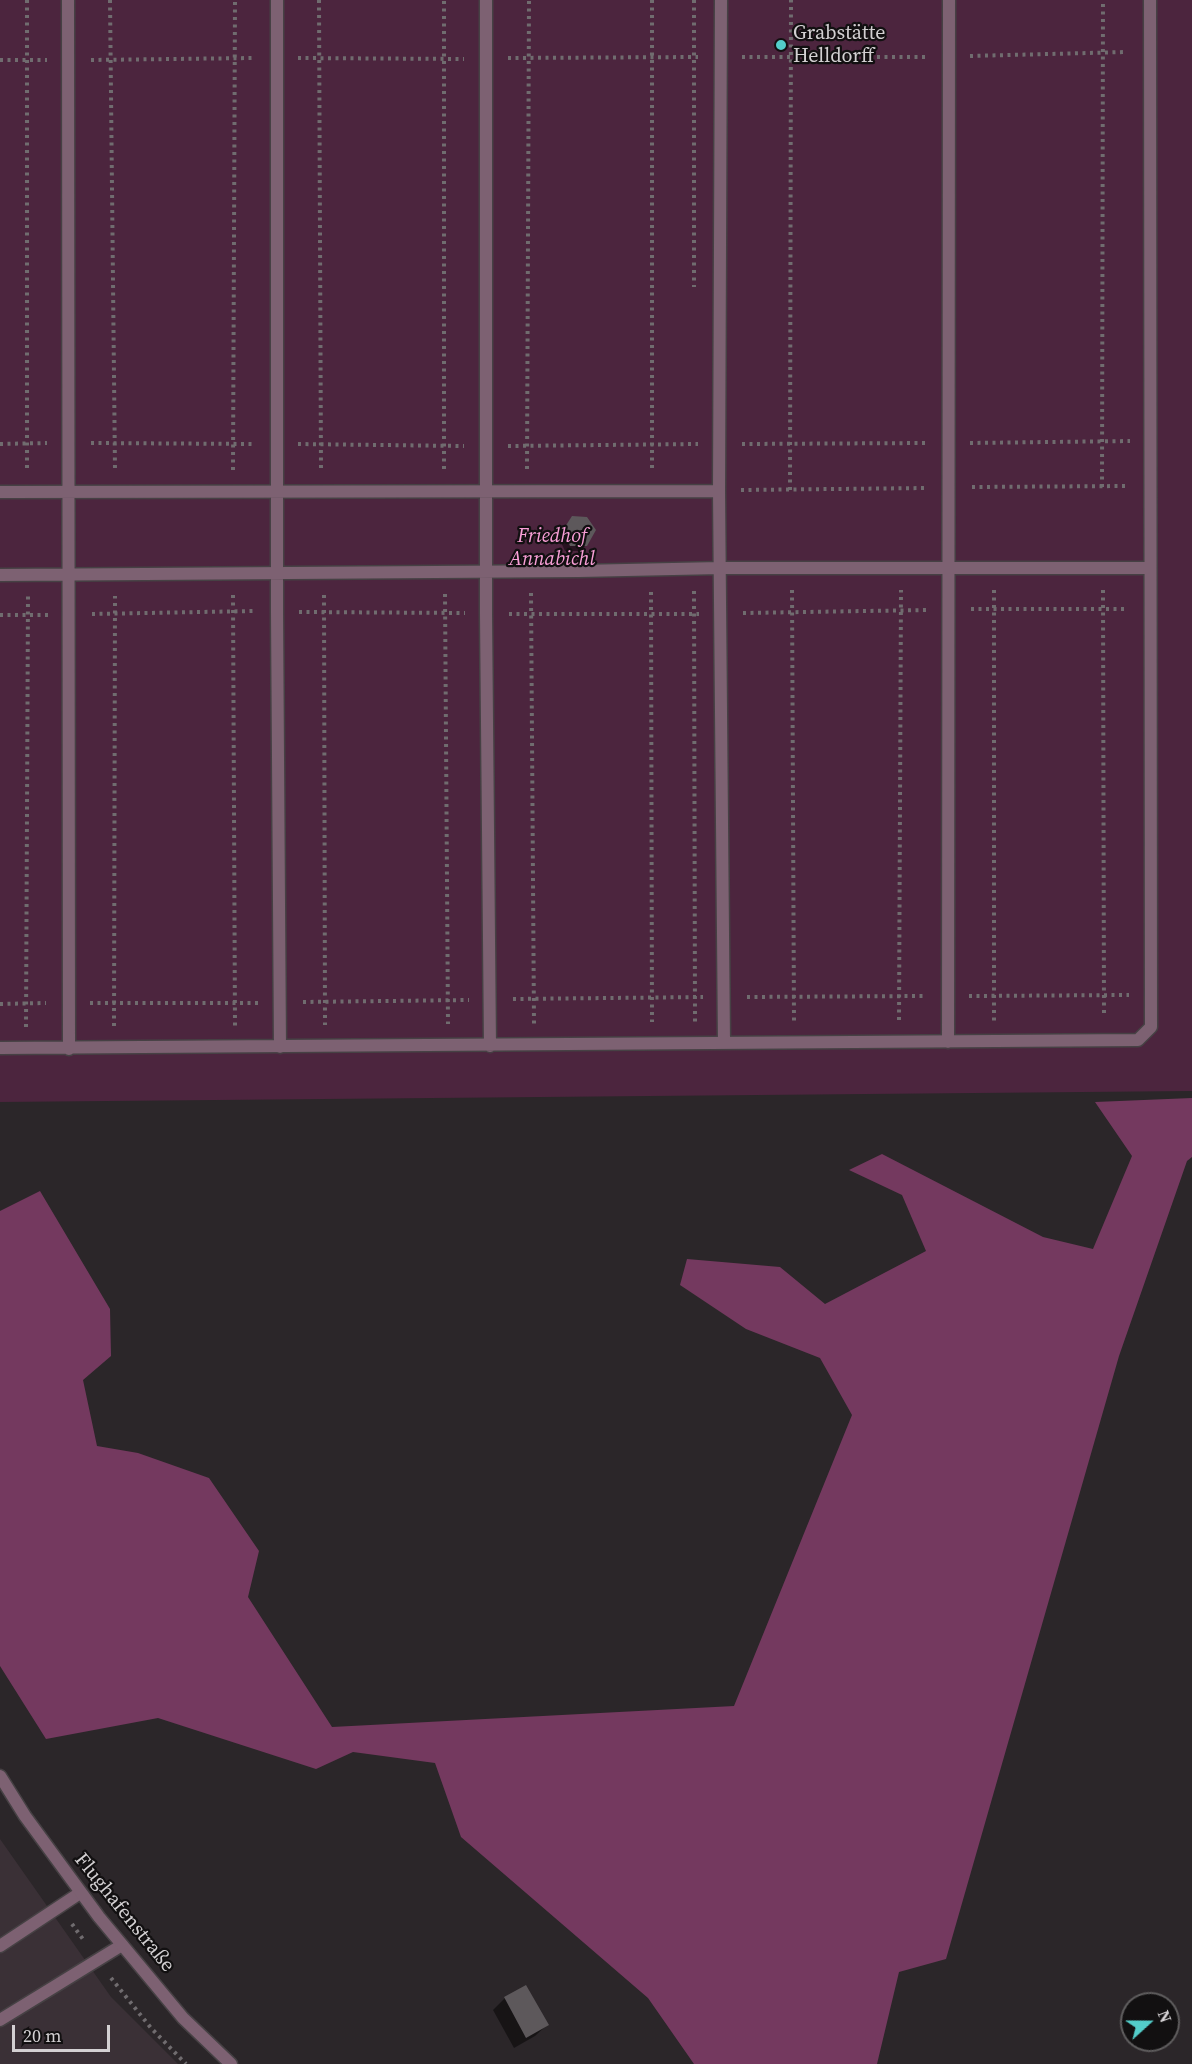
<!DOCTYPE html>
<html>
<head>
<meta charset="utf-8">
<style>
  body { margin:0 }
  #map { position:relative; width:1192px; height:2064px; overflow:hidden; background:#2b2629; font-family:"Source Serif 4",serif }
  canvas { display:block }
  .north { position:absolute; left:1120px; top:1992px; width:60px; height:60px; box-sizing:border-box; background:#121011; border:2px solid #5f5d5e; border-radius:50%; rotate:69deg; font-size:16px; font-weight:700; line-height:24px; text-align:center; color:#d3d0d2 }
  .north::after { content:''; display:block; margin:auto; width:21px; height:27px; background:#53cdca; clip-path:polygon(50% 0,100% 100%,50% 72%,0 100%) }
  .scale { position:absolute; left:12px; top:2025px; width:98px; height:27px; box-sizing:border-box; border:3px solid #d3d0d2; border-top:0; padding-left:8px; font-size:18px; line-height:21px; white-space:nowrap; color:#d3d0d2; -webkit-text-stroke:4px #121011; paint-order:stroke }
</style>
</head>
<body>
<div id="map">
<canvas width="1192" height="2064"></canvas>
<div class="north">N</div>
<div class="scale">20 m</div>
</div>
<script>
const ctx = document.querySelector('canvas').getContext('2d');
ctx.lineJoin = 'round';
function fill(path, color) { ctx.fillStyle = color; ctx.fill(path, 'evenodd'); }
function strokePath(path, color, width, dash) { ctx.strokeStyle = color; ctx.lineWidth = width; ctx.lineCap = dash ? 'butt' : 'round'; ctx.setLineDash(dash || []); ctx.stroke(path); }
function write(font, color, halo, rows, align = 'center') {
  ctx.font = font + ' "Source Serif 4",serif'; ctx.lineWidth = 4.5; ctx.setLineDash([]); ctx.textBaseline = 'middle'; ctx.strokeStyle = halo; ctx.fillStyle = color; for (const [text, x, y, turn = 0] of rows) {
    ctx.save(); ctx.translate(x, y); ctx.rotate((+turn || 0) * Math.PI / 180); ctx.textAlign = isNaN(turn) ? turn : align; if (halo) ctx.strokeText(text, 0, 0); ctx.fillText(text, 0, 0); ctx.restore();
  }
}
fill(new Path2D(`
  M 0,1839 L 111,1997 L 178,2064 L 0,2064 Z`), '#3a3036');
fill(new Path2D(`
  M 0,0 L 1192,0 L 1192,1091 L 0,1102 Z`), '#4c253e');
fill(new Path2D(`
  M 1192,1098 L 1192,1157 L 1187,1161 L 1119,1356 L 946,1959 L 899,1972 L 877,2064 L 694,2064 L 648,1998 L 461,1837 L 435,1763 L 353,1752 L 316,1769 L 158,1718 L 46,1739 L 0,1666 L 0,1211 L 40,1191 L 110,1309 L 111,1356 L 83,1380 L 97,1446 L 138,1453 L 209,1478 L 259,1551 L 248,1597 L 332,1727 L 734,1706 L 852,1415 L 820,1358 L 746,1329 L 680,1285 L 687,1259 L 780,1267 L 825,1304 L 926,1251 L 902,1195 L 849,1170 L 882,1154 L 1043,1237 L 1093,1249 L 1132,1156 L 1095,1102 Z`), '#74395f');
fill(new Path2D(`
  M 572,518 L 586,545 L 580,551 L 565,551 L 558,536 Z
  M 525,1987 L 547,2025 L 535,2036 L 514,2048 L 493,2010 L 505,1998 Z`), '#0007');
fill(new Path2D(`
  M 572,516 L 587,517 L 596,530 L 587,546 L 570,546 L 563,530 Z
  M 526,1985 L 549,2025 L 526,2038 L 504,1997 Z`), '#5d585b');
const service = new Path2D(`
  M 68,0 L 69,1049
  M 277,0 L 277,612 L 280,1047
  M 486,0 L 486,614 L 490,1046
  M 721,0 L 719,491 L 724,1043
  M 0,492 L 719,491
  M 0,575 L 579,571 L 720,568 L 1150,568
  M 948,1042 L 949,0
  M 0,1048 L 1138,1040 L 1151,1027 L 1150,0
  M 0,1946 L 80,1893
  M 0,2020 L 122,1945`);
const tertiary = new Path2D(`
  M 0,1776 L 25,1816 L 99,1917 L 183,2018 L 231,2064`);
strokePath(service, '#464144', 15);
strokePath(tertiary, '#464144', 15);
strokePath(new Path2D(`
  M 27,0 L 27,471
  M 110,0 L 115,470
  M 319,0 L 321,470
  M 652,0 L 652,469
  M 694,0 L 694,287
  M 970,56 L 1127,52
  M 742,57 L 926,57
  M 298,58 L 464,59
  M 508,58 L 698,57
  M 0,60 L 47,60
  M 91,60 L 254,58
  M 91,443 L 254,444
  M 970,443 L 1130,441
  M 0,444 L 47,443
  M 298,444 L 464,446
  M 742,444 L 926,443
  M 508,446 L 698,444
  M 444,469 L 444,0
  M 527,469 L 529,0
  M 233,470 L 235,0
  M 972,487 L 1129,486
  M 1102,487 L 1103,0
  M 741,490 L 928,488
  M 790,490 L 791,0
  M 792,590 L 794,1021
  M 994,590 L 994,1021
  M 1103,590 L 1104,1017
  M 694,591 L 695,1022
  M 651,592 L 652,1022
  M 531,593 L 534,1024
  M 445,594 L 448,1024
  M 233,595 L 235,1026
  M 324,595 L 325,1025
  M 971,609 L 1128,609
  M 299,612 L 465,613
  M 743,613 L 927,610
  M 92,614 L 255,611
  M 509,614 L 699,614
  M 0,615 L 48,615
  M 969,996 L 1129,995
  M 747,997 L 925,996
  M 513,999 L 703,997
  M 303,1002 L 469,1000
  M 90,1003 L 259,1003
  M 0,1004 L 46,1003
  M 899,1020 L 901,590
  M 114,1026 L 115,596
  M 26,1027 L 28,596
  M 72,1924 L 85,1942
  M 111,1978 L 151,2028 L 186,2064`), '#706c6f', 4, [3, 4.5]);
strokePath(service, '#7d6172', 12);
strokePath(tertiary, '#7d6172', 12);
for (const [x, y, r, color] of [
  [781,45,6,"#53cdca"]
]) { const dot = new Path2D(); dot.arc(x, y, r, 0, 2 * Math.PI); ctx.fillStyle = color; ctx.fill(dot); strokePath(dot, '#121011', 2); }
write('20px', '#d3d0d2', '#121011', [
  ["Grabstätte",793,34],
  ["Helldorff",793,57]
], 'left');
write('italic 20px', '#f99fd7', '#121011', [
  ["Friedhof",552,537],
  ["Annabichl",552,560]
]);
write('20px', '#d3d0d2', '#121011', [
  ["Flughafenstraße",124,1913,51]
]);
</script>
</body>
</html>
